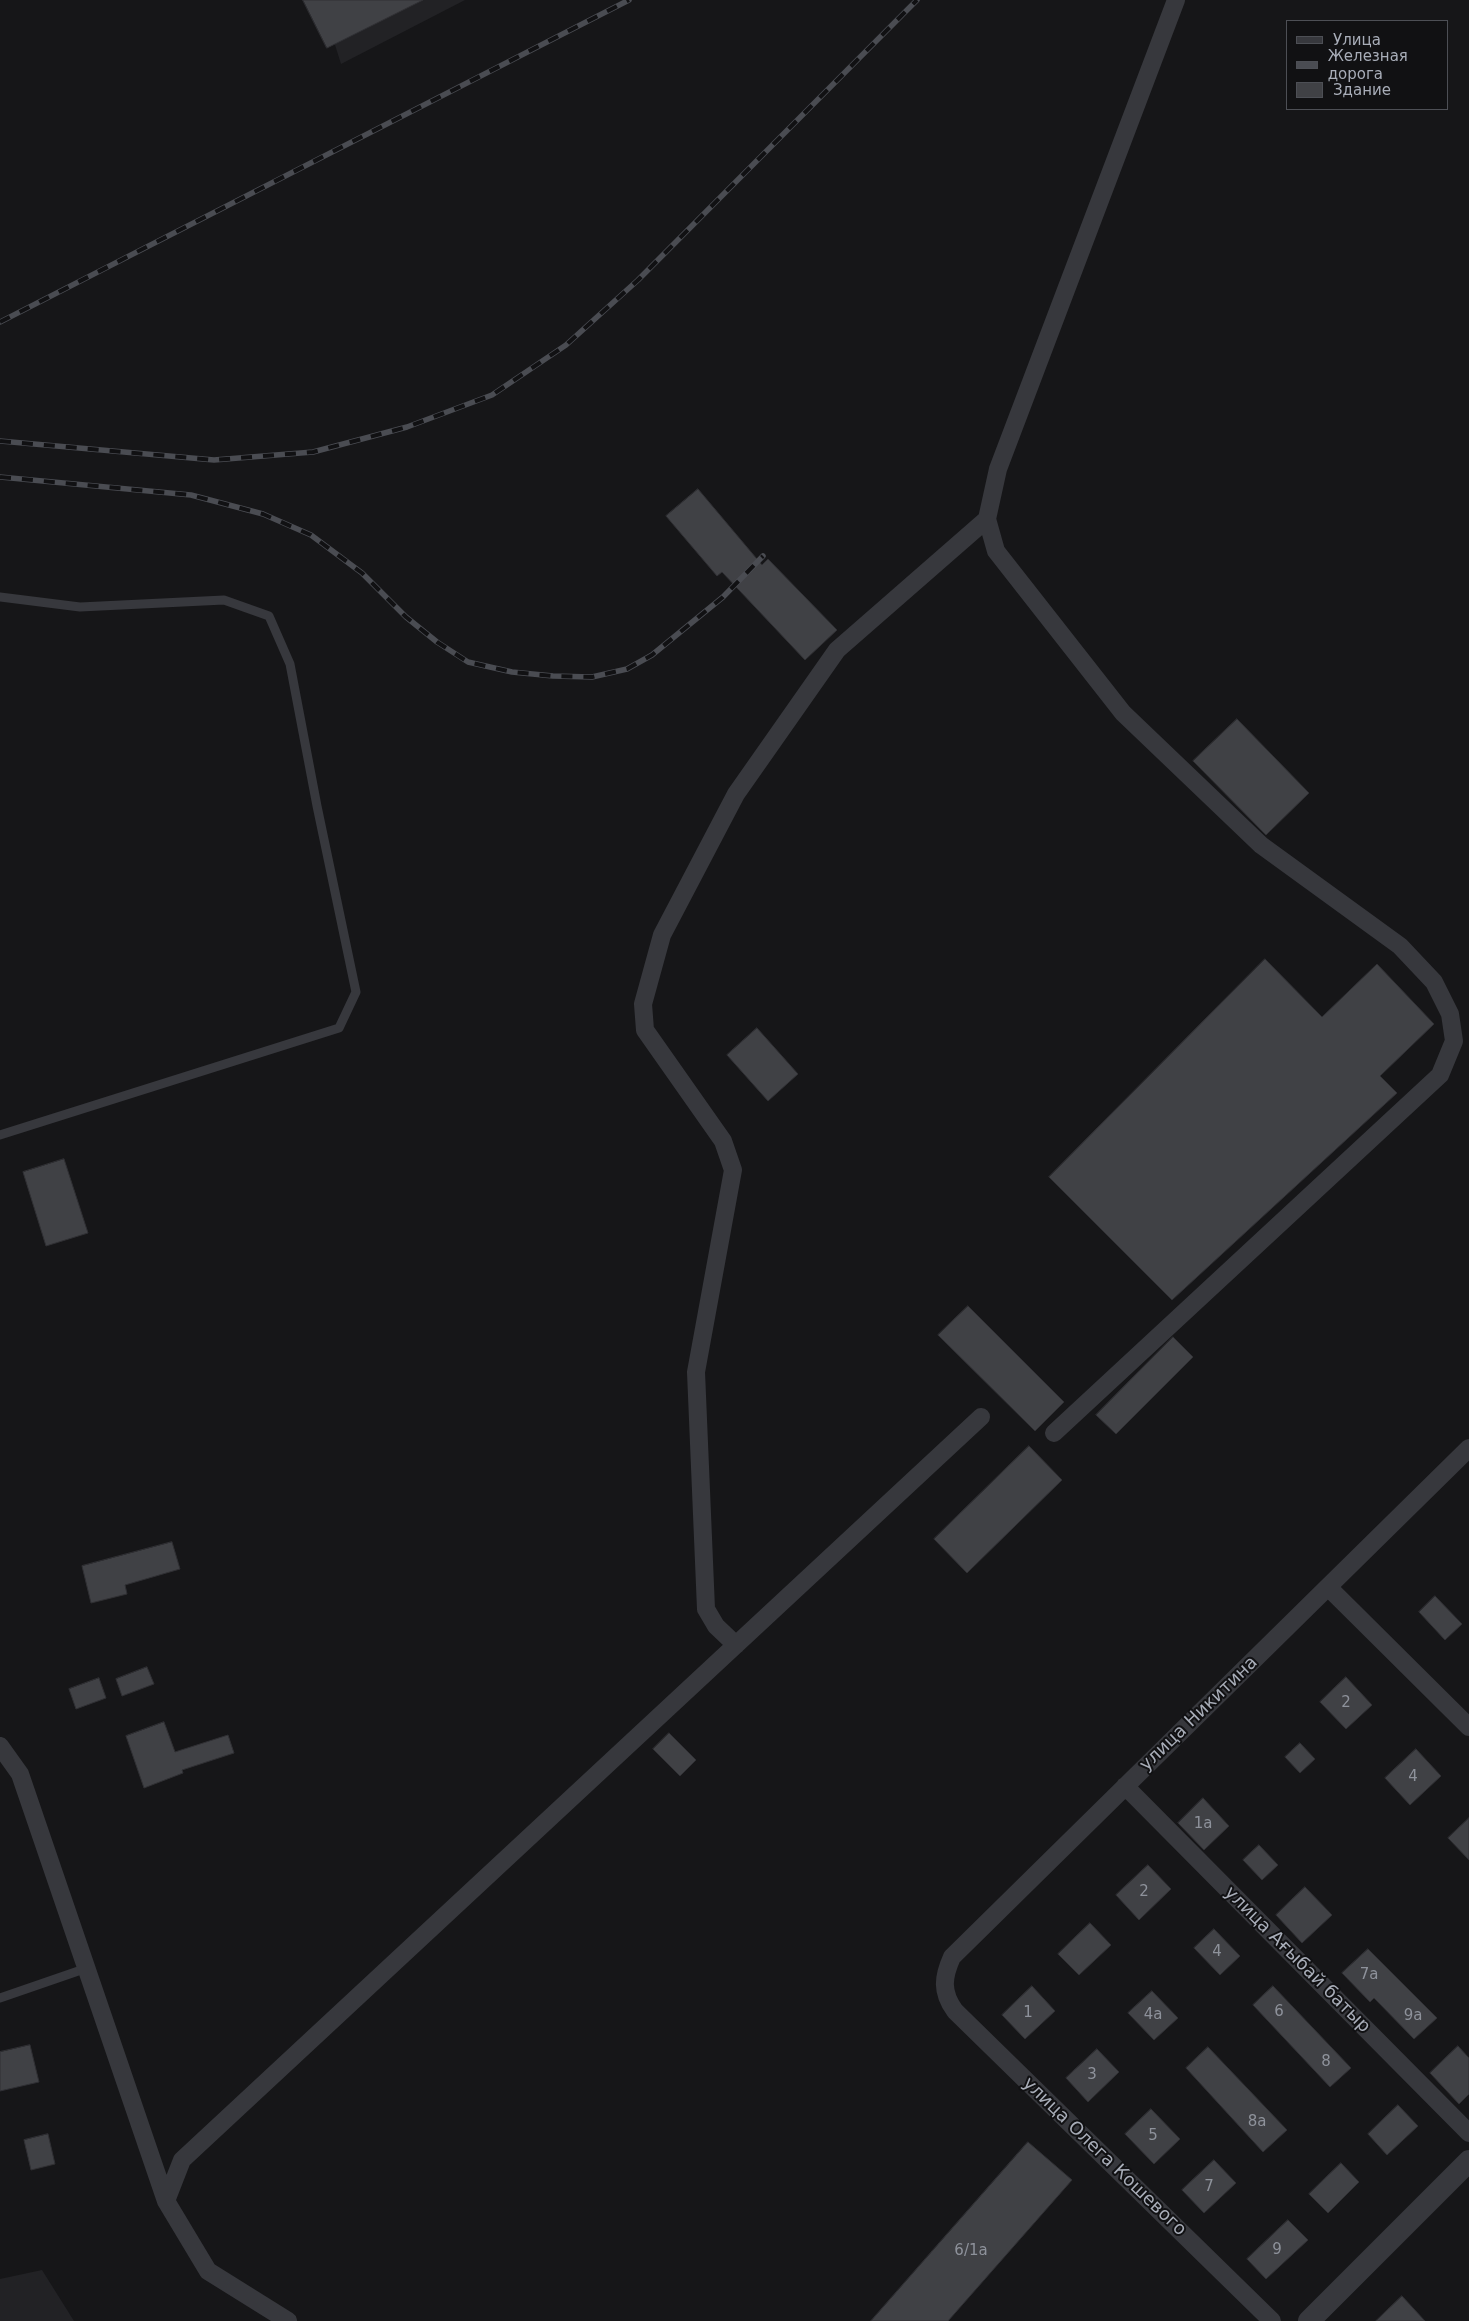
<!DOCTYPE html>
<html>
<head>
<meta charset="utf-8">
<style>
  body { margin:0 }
  #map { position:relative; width:1469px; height:2321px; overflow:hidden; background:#161618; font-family:"DejaVu Sans",sans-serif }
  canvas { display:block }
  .legend { position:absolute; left:1286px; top:20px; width:162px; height:90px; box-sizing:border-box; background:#111113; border:1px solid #4d4f55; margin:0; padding:6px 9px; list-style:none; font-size:15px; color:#a8adb8 }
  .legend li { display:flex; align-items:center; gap:10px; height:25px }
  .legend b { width:25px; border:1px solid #4d4f55 }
</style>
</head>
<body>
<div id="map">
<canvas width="1469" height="2321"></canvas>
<ul class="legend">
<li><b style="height:6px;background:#37383d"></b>Улица</li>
<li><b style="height:6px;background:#4a4c52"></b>Железная дорога</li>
<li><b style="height:14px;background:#404145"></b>Здание</li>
</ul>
</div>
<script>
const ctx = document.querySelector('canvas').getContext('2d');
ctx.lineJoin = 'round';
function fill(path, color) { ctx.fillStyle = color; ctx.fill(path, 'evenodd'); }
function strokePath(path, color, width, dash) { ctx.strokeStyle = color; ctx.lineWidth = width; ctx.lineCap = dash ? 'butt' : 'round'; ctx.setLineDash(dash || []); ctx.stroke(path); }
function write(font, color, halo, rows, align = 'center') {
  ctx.font = font + ' "DejaVu Sans",sans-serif'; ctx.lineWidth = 4; ctx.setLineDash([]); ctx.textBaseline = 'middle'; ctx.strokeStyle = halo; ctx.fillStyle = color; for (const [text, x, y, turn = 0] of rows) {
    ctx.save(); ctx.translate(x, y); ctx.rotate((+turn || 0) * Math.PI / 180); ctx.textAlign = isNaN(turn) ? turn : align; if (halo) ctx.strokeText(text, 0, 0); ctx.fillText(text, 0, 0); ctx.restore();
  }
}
fill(new Path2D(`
  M 321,0 L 465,0 L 341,64 Z
  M 42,2270 L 74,2321 L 0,2321 L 0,2279 Z`), '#222225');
const building = new Path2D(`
  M 303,0 L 423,0 L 327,48 Z
  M 698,489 L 762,565 L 768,559 L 837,630 L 805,660 L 722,572 L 717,576 L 666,516 Z
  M 1237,719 L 1309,793 L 1266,835 L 1193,761 Z
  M 1265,959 L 1322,1017 L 1377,964 L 1434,1024 L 1380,1076 L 1397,1093 L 1172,1300 L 1049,1177 Z
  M 757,1028 L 798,1074 L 768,1101 L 727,1055 Z
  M 64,1159 L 88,1233 L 46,1246 L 23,1172 Z
  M 968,1306 L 1064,1402 L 1035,1431 L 938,1335 Z
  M 1173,1337 L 1193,1357 L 1116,1434 L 1096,1415 Z
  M 1029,1446 L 1062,1480 L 967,1573 L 934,1539 Z
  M 172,1542 L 180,1569 L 125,1585 L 127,1594 L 91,1603 L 82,1566 Z
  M 1435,1596 L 1462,1624 L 1445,1640 L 1419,1612 Z
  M 147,1667 L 154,1684 L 122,1696 L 116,1679 Z
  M 1346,1677 L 1372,1705 L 1346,1729 L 1320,1702 Z
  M 99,1678 L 106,1698 L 76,1709 L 69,1689 Z
  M 164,1722 L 175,1752 L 228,1735 L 234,1753 L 182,1770 L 183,1773 L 144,1788 L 126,1736 Z
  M 669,1733 L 696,1760 L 680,1776 L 653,1749 Z
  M 1300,1743 L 1315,1759 L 1300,1773 L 1285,1757 Z
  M 1416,1749 L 1441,1776 L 1410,1805 L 1385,1778 Z
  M 1203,1798 L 1229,1826 L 1204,1850 L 1178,1823 Z
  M 1469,1818 L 1469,1860 L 1448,1838 Z
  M 1259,1845 L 1278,1865 L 1262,1880 L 1243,1860 Z
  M 1148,1865 L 1171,1889 L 1139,1920 L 1116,1895 Z
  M 1305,1887 L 1332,1915 L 1302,1943 L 1276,1915 Z
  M 1090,1923 L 1111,1945 L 1079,1975 L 1058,1954 Z
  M 1214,1929 L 1240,1956 L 1220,1975 L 1194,1948 Z
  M 1368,1949 L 1437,2018 L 1414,2039 L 1374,1998 L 1370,2002 L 1342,1973 Z
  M 1032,1986 L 1055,2011 L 1025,2039 L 1002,2015 Z
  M 1273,1986 L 1351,2068 L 1330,2087 L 1253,2005 Z
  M 1152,1991 L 1178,2018 L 1154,2040 L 1128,2013 Z
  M 30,2045 L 39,2082 L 0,2091 L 0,2052 Z
  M 1458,2046 L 1469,2058 L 1469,2094 L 1459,2104 L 1430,2073 Z
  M 1208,2047 L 1287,2130 L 1263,2152 L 1186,2068 Z
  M 1097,2049 L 1119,2072 L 1088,2102 L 1066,2078 Z
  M 1398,2105 L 1418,2126 L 1387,2155 L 1368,2134 Z
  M 1151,2109 L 1180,2139 L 1154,2164 L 1125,2134 Z
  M 48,2134 L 55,2164 L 31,2170 L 24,2140 Z
  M 1028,2142 L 1072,2180 L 948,2321 L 871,2321 Z
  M 1214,2160 L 1236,2183 L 1204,2213 L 1182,2190 Z
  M 1341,2163 L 1359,2182 L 1328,2213 L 1309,2194 Z
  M 1288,2220 L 1308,2240 L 1266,2279 L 1247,2259 Z
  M 1402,2296 L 1425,2321 L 1376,2321 Z`);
fill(building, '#404145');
strokePath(building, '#303034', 1);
strokePath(new Path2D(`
  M 0,597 L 80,607 L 224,600 L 269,616 L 290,664 L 317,806 L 356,992 L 339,1028 L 0,1135
  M 0,1998 L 87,1968`), '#37383d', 9);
strokePath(new Path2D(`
  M 1054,1433 L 1440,1075 L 1454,1041 L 1450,1014 L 1434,982 L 1400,946 L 1261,845 L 1123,713 L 996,551 L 987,519 L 998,469 L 1176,0
  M 1328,1587 L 1469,1727
  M 736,1645 L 716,1626 L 706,1609 L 696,1372 L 733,1170 L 723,1141 L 645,1030 L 643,1004 L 662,935 L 736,794 L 837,650 L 987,519
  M 0,1746 L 20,1774 L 166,2201 L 208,2271 L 288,2321
  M 1125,1786 L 1469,2133
  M 166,2201 L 182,2160 L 981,1417
  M 1272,2321 L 955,2011 C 941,1992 943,1977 952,1957 L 1469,1448`), '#37383d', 18);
strokePath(new Path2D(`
  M 1309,2321 L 1469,2161`), '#37383d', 22);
const rail = new Path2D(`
  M 0,322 L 629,0
  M 0,441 L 214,460 L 313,452 L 407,427 L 492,395 L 566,345 L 638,280 L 917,0
  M 0,477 L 191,495 L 263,514 L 311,535 L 362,573 L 406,617 L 437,642 L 468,662 L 512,672 L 553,676 L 592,677 L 627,669 L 652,655 L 723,597 L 763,556`);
strokePath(rail, '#4a4c52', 5.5);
strokePath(rail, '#111113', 4, [11]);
write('15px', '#8e929b', null, [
  ["2",1346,1703],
  ["4",1413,1777],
  ["1а",1203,1824],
  ["2",1144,1892],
  ["4",1217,1952],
  ["7а",1369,1975],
  ["6",1279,2012],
  ["1",1028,2013],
  ["4а",1153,2015],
  ["9а",1413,2016],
  ["8",1326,2062],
  ["3",1092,2075],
  ["8а",1257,2122],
  ["5",1153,2136],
  ["7",1209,2187],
  ["9",1277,2250],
  ["6/1а",971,2251]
]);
write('18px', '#a8adb8', '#111113', [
  ["улица Никитина",1199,1714,-44],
  ["улица Ағыбай батыр",1297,1960,45],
  ["улица Олега Кошевого",1104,2157,44]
]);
</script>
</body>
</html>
